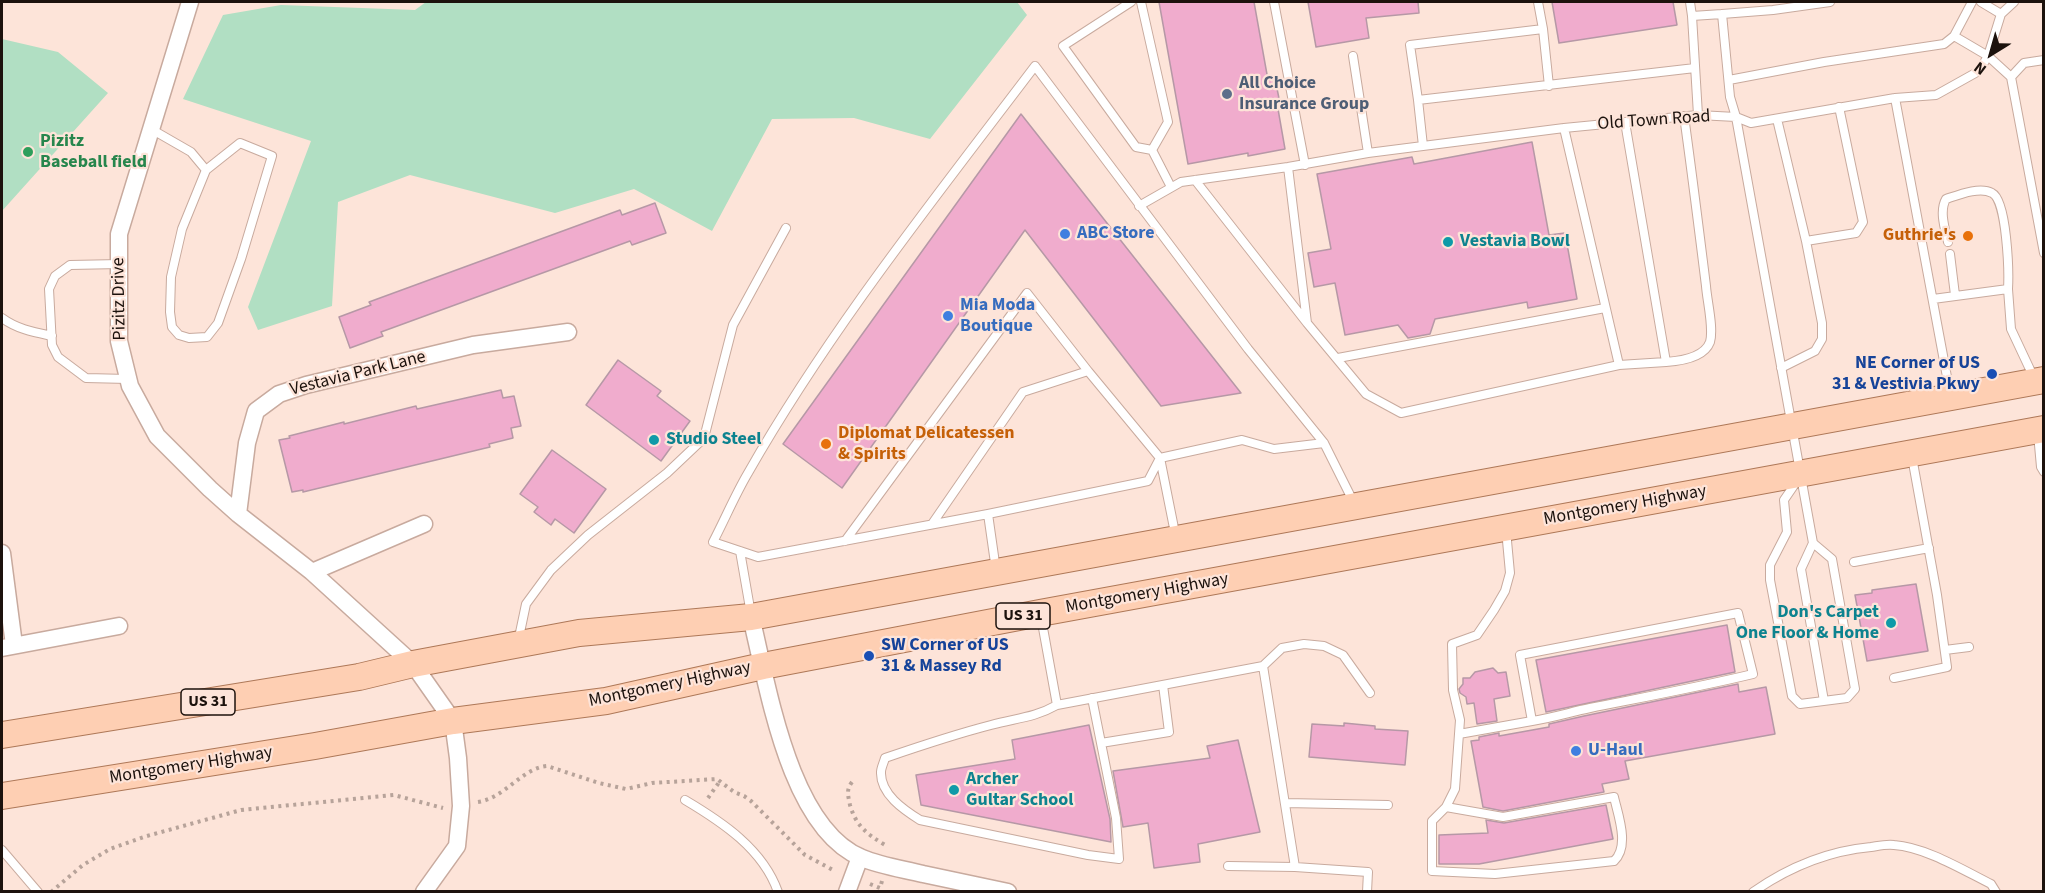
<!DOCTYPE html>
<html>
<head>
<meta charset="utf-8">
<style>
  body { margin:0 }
  #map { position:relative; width:2045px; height:893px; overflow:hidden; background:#fde4d9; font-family:"Source Sans 3",sans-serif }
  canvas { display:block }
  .frame { position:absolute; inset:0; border:3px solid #1c120d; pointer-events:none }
  .north { position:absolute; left:1961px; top:24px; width:60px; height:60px; -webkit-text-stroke:4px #fde4d9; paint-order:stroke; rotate:217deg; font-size:16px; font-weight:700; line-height:24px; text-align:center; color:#1c120d }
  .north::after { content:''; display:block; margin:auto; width:21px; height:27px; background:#1c120d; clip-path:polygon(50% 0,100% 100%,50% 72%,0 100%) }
</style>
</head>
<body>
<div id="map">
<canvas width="2045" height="893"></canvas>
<div class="frame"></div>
<div class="north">N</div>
</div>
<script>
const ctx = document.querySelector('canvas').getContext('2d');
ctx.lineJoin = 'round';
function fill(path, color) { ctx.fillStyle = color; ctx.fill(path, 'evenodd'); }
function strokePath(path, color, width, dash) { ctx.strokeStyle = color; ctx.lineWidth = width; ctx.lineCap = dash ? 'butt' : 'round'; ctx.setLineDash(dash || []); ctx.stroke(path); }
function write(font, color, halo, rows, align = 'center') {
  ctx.font = font + ' "Source Sans 3",sans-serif'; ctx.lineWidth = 4.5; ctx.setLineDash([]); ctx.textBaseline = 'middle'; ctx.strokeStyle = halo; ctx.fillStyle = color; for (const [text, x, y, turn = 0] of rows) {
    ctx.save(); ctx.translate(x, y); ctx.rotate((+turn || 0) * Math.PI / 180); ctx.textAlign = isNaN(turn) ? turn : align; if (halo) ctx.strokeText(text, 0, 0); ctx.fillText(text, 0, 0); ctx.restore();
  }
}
fill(new Path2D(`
  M 426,2 L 1017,2 L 1027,15 L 930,139 L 854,118 L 772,119 L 712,231 L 634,189 L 555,213 L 410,175 L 338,202 L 332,306 L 258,330 L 248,307 L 311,141 L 183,99 L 223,15 L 281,5 L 415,10 Z
  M 2,39 L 58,52 L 108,93 L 2,211 Z`), '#b1dfc3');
const building = new Path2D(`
  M 1159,2 L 1254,2 L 1268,80 L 1275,79 L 1281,108 L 1278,109 L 1285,149 L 1248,156 L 1248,153 L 1188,164 Z
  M 1308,2 L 1418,2 L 1419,13 L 1366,18 L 1369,38 L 1316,47 Z
  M 1552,2 L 1673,2 L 1677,25 L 1559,43 Z
  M 1021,114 L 1241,393 L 1161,406 L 1025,230 L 842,488 L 783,444 Z
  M 1532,142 L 1549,235 L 1565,233 L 1577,299 L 1528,308 L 1527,302 L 1435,319 L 1430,334 L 1408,338 L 1398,325 L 1345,335 L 1335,283 L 1314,287 L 1308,253 L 1331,249 L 1317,174 L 1412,157 L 1414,164 Z
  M 655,203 L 666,233 L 632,245 L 630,241 L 381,332 L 383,336 L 350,348 L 339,317 L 371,305 L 369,302 L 620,210 L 622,215 Z
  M 618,360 L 661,391 L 657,396 L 690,421 L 661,461 L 586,405 Z
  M 501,390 L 503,398 L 514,396 L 521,426 L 511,428 L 513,438 L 489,444 L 490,447 L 303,492 L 303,490 L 292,492 L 279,440 L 290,438 L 289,436 L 344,422 L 344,424 L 416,406 L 417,409 Z
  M 552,450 L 606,489 L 574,533 L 555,519 L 551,525 L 534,512 L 538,507 L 520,494 Z
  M 1916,584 L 1928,651 L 1867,661 L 1855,595 L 1872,593 L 1872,590 Z
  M 1727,625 L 1735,672 L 1546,712 L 1536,660 Z
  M 1493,668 L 1498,673 L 1506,672 L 1510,696 L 1494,699 L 1497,721 L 1477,724 L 1474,703 L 1467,704 L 1466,697 L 1460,693 L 1459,689 L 1463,684 L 1463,678 L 1470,678 L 1475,672 Z
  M 1738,684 L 1739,692 L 1766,687 L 1775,734 L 1625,761 L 1629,779 L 1602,784 L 1604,792 L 1503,811 L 1483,807 L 1471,741 L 1479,740 L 1479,737 L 1499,733 L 1499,736 L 1549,727 L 1549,724 L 1584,716 Z
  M 1344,723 L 1375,726 L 1375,729 L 1408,731 L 1405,765 L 1309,757 L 1312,724 L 1344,726 Z
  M 1089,725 L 1110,819 L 1111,842 L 921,805 L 916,775 L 1015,759 L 1012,740 Z
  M 1238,740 L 1260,832 L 1198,844 L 1200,862 L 1154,868 L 1148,823 L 1123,827 L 1113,771 L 1210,758 L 1207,746 Z
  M 1606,805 L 1613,839 L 1479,864 L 1439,864 L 1439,835 L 1488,833 L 1486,820 L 1504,823 Z`);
fill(building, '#f0accd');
strokePath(building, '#b698a6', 1.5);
const service = new Path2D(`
  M 1131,2 L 1063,46 L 1136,147 L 1152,150 L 1171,187
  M 1141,2 L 1168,122 L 1152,150
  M 1274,2 L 1305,165
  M 1538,2 L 1543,29
  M 1690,2 L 1692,16
  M 1981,2 L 2001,14
  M 1954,36 L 1988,56 L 2011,77 L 2044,253
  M 1353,56 L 1368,153
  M 2011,77 L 2024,63 L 2044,60
  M 1729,80 L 1824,62 L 1944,44 L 1954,36 L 1972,2
  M 1895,98 L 1950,393
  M 1418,100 L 1410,45 L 1543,29 L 1549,86
  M 1698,115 L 1692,16 L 1722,14
  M 1777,119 L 1806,241 L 1822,323 L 1822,339 L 1815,351 L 1781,368
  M 151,129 L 191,152 L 206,170 L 182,229 L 171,277 L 170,312 L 172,327 L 179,335 L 189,338 L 207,337 L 218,323 L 241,259 L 272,156 L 240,143 L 206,170
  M 1423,146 L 1418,100 L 1695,68
  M 1195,180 L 1307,323 L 1288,167
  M 1139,206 L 1181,182 L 1288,167 L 1368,153 L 1564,128 L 1698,115 L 1736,117 L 1751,123 L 1895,98 L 1936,95 L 1979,71 L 1988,56 L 2001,14 L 2014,2
  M 1806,241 L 1856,233 L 1863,222 L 1839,107
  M 1948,242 C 1945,229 1939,211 1946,199 C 1958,195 1980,186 1992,193 C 2007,200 2009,272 2008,289
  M 1950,254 L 1955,295
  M 120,264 L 70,265 L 55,276 L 49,289 L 52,345 L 58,357 L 86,378 L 128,379
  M 1933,299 L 2008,289 L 2011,329 L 2034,378
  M 2,318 C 17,329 33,332 52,336
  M 1307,323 L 1366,394 L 1401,413 L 1619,365 L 1564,128
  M 1338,358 L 1605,308
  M 1666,362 C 1680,361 1704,358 1710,342 C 1714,328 1707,301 1706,286 C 1699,230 1692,173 1684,116
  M 1619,365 L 1666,362 L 1625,122
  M 2038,434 L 2041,467 L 2044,472
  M 1324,443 L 1274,449 L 1242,440 L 1160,458 L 1148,481 L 988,514 L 758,557 L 713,542 C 725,519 735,495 748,473 C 830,329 935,198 1035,66 L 1248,349 L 1324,443 L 1354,503
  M 1797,481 L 1784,500 L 1787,532 L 1770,565 L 1770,580 L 1792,696 L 1800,704 L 1847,698 L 1855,689 L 1832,559 L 1813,543
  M 988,514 L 996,570
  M 932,524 L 1023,392 L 1088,371 L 1160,458 L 1176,538
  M 845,541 L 1027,293 L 1088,371
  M 740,551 L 751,614
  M 1854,562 L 1929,548
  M 1041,617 L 1057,705
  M 518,642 L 526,604 L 551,570 L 588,535 L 667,473 L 704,438 L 733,325 L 786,228
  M 1945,650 L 1969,647
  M 1263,666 L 1295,867 L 1368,872 L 1367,892
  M 1894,678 L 1947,667 L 1937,595 L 1912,457
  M 1092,698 L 1101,743 L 1169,732 L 1163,685
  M 1824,701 L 1801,569 L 1813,543 L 1736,117 L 1730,97 L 1722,14 L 1773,10 L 1830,2
  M 1459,734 L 1532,721 C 1551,718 1571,712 1590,708 C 1645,697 1699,687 1753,674 L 1738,613 L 1520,655 L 1532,721
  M 1101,743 L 1116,818 L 1119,859 L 1088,855 L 920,820 C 904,810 880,794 881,772 C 881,768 884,762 885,758 C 920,746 956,734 991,725 C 1016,718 1034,718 1057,705 L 1263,666 L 1282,648 L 1304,644 L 1324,646 L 1343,655 L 1370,693
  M 685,800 C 722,822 763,849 778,892
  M 1285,803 L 1388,805
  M 1446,807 L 1503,817 L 1614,797 C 1618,815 1630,846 1614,861 L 1495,874 L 1432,871 L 1432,821 L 1446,807 L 1455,789 L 1460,720 L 1453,690 L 1452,644 L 1477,635 L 1494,610 L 1505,591 L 1510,573 L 1506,530
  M 2,850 L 38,892
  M 1228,866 L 1295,867
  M 1753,892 C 1789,867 1827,851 1871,847 C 1878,846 1886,844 1894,845 C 1925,847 1963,870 1991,884 L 1996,892`);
const minor = new Path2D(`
  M 190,2 L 119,234 L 119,341 L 130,386 L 157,436 L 210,489 L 238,514 L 312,572 L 413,664 L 453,721 L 458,758 L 461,806 L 457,846 L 424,892
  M 238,514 L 247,443 L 256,411 L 279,394 L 306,385 L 473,345 L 568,332
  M 2,553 L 14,645
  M 312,572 L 424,524
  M 751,617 C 768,686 789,828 862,858 C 881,866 903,869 923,874 C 951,880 980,886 1008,892
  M 2,648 L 119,626
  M 847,892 L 860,857`);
const primary = new Path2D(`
  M 2,735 L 359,677 L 413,664 L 579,633 L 751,617 L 2044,380
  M 2,796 L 315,746 L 453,721 L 606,701 L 763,666 L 1040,613 L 2044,429`);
strokePath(service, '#c8aa9e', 10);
strokePath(minor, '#c8aa9e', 19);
strokePath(primary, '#ae7858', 28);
strokePath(new Path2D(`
  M 852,782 C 846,790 848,795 850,805 C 856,826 867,834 885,845
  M 708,798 L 720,781
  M 478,802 C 505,798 522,768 547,766 L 599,783 L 626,789 L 652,783 L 717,779 L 734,792 L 744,796 L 751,801 L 805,855 L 833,870
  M 870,884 L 880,888 L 882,881
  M 51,892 L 83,865 L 110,849 L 147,836 L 241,810 L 394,795 L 443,808`), '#b7a39a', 4, [3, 4.5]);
strokePath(service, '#fff', 8);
strokePath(minor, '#fff', 16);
strokePath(primary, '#fecfb3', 26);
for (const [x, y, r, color] of [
  [1227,94,6,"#5c6f8a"],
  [28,152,6,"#2e9e5b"],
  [1065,234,6,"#3f7fe0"],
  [1968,236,6,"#e8710a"],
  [1448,242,6,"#0f9aa8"],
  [948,316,6,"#3f7fe0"],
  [1992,374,6,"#1a4fb4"],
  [654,440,6,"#0f9aa8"],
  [826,444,6,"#e8710a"],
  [1891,623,6,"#0f9aa8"],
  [869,656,6,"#1a4fb4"],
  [1576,751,6,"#3f7fe0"],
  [954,790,6,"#0f9aa8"]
]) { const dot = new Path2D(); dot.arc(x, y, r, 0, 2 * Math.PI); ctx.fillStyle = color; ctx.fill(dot); strokePath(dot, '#fde4d9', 2); }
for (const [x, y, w] of [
  [1023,616,54],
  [208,702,54]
]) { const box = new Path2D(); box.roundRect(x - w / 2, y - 13, w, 26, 4.5); ctx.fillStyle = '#fde4d9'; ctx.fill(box); strokePath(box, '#1c120d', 1.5); }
write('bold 16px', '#1c120d', null, [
  ["US 31",1023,616],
  ["US 31",208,702]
]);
write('bold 18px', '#4e5e75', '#fde4d9', [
  ["All Choice",1239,84],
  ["Insurance Group",1239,105]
], 'left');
write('18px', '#1c120d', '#fde4d9', [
  ["Old Town Road",1654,121,-4],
  ["Pizitz Drive",120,299,-91],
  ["Vestavia Park Lane",358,374,-14],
  ["Montgomery Highway",1625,506,-10],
  ["Montgomery Highway",1147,594,-10],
  ["Montgomery Highway",670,685,-12],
  ["Montgomery Highway",191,766,-9]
]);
write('bold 18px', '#27864d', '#fde4d9', [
  ["Pizitz",40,142],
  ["Baseball field",40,163]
], 'left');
write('bold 18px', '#366cbe', '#fde4d9', [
  ["ABC Store",1077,234],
  ["Mia Moda",960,306],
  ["Boutique",960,327],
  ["U-Haul",1588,751]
], 'left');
write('bold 18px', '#c56008', '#fde4d9', [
  ["Guthrie's",1956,236],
  ["Diplomat Delicatessen",838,434,"left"],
  ["& Spirits",838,455,"left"]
], 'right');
write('bold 18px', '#0d838f', '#fde4d9', [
  ["Vestavia Bowl",1460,242],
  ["Studio Steel",666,440],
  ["Don's Carpet",1879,613,"right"],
  ["One Floor & Home",1879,634,"right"],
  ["Archer",966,780],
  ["Gultar School",966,801]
], 'left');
write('bold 18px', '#164399', '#fde4d9', [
  ["NE Corner of US",1980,364],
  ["31 & Vestivia Pkwy",1980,385],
  ["SW Corner of US",881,646,"left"],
  ["31 & Massey Rd",881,667,"left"]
], 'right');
</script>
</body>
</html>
